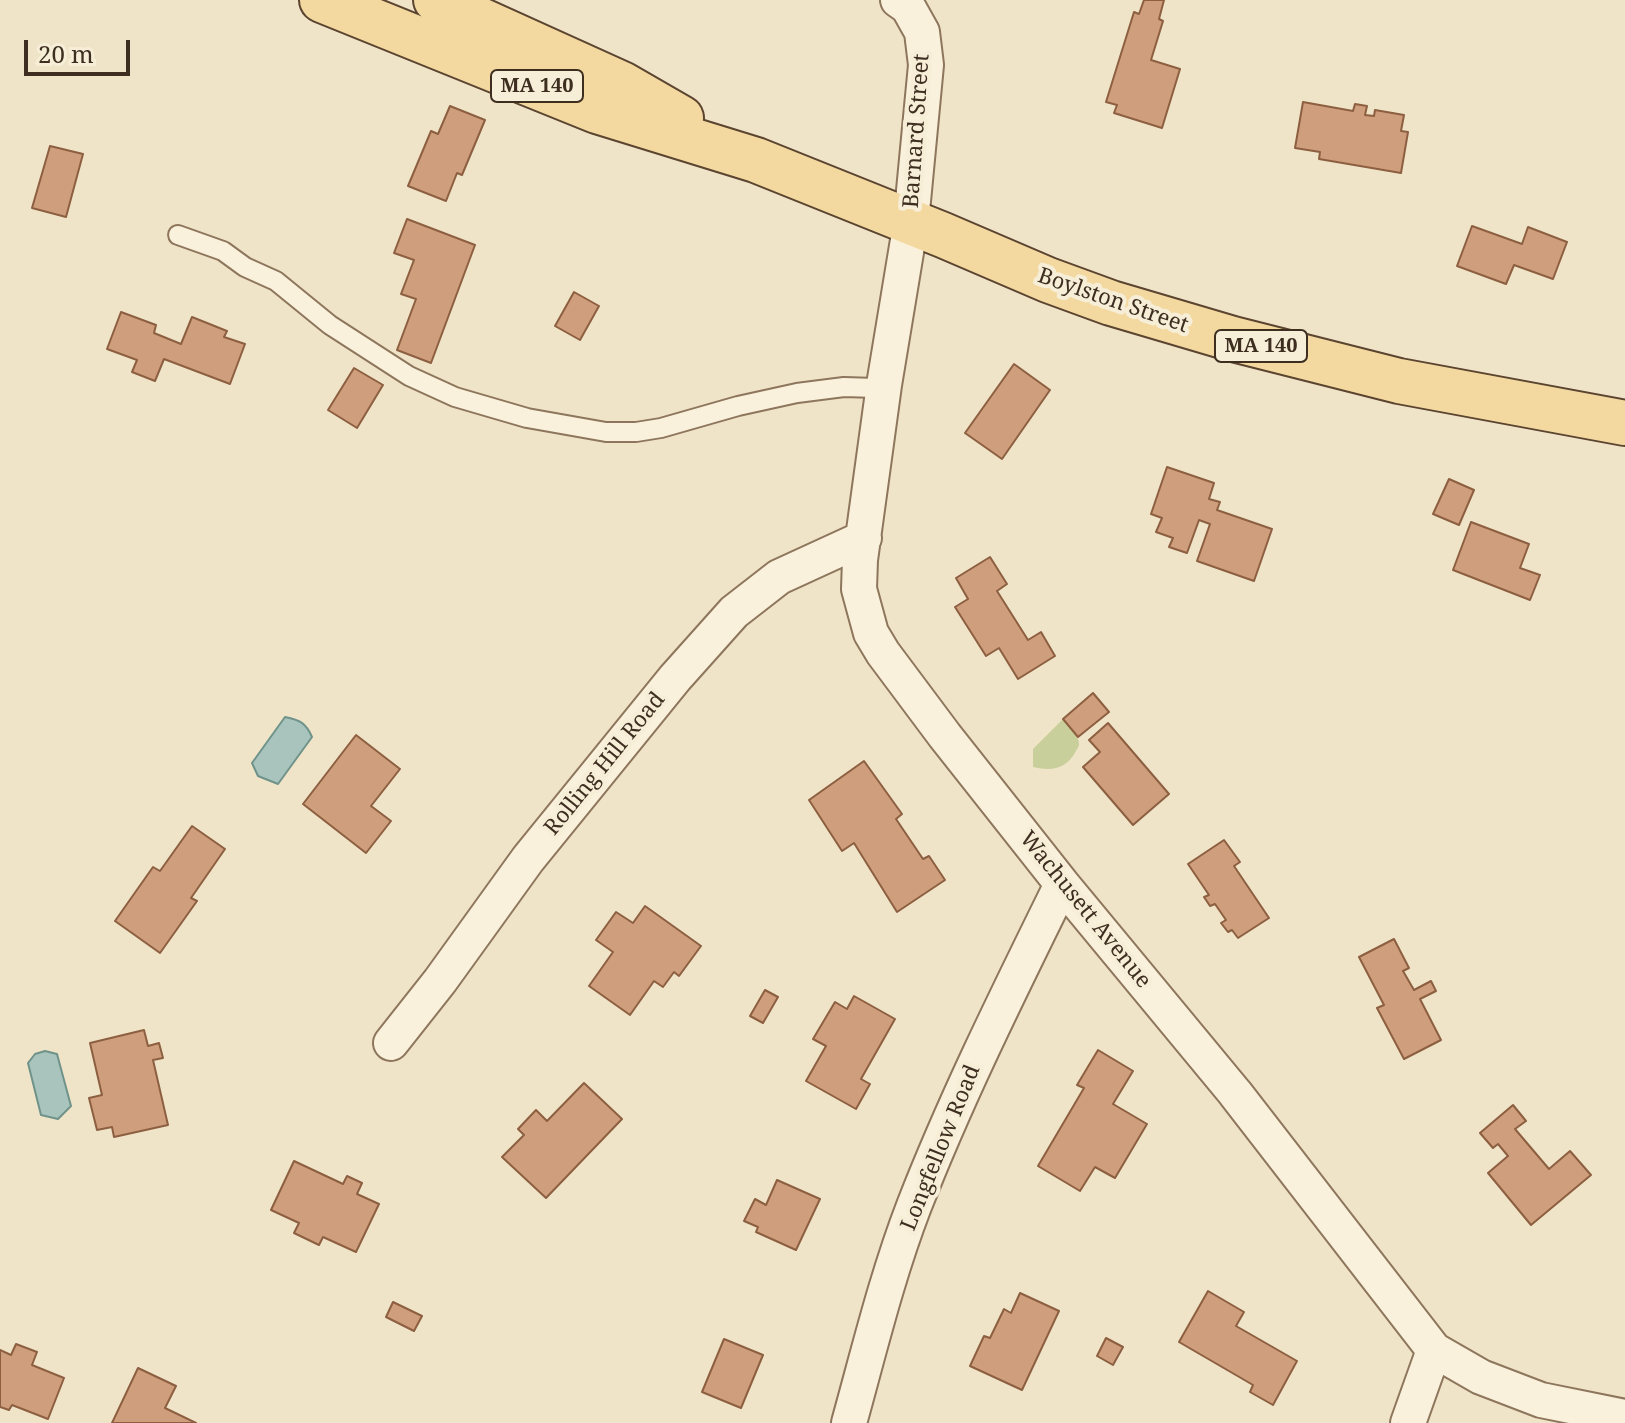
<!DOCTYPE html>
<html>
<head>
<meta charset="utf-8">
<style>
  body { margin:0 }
  #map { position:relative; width:1625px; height:1423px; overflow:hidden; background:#f0e4c8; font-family:"Noto Serif",serif }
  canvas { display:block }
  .scale { position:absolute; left:24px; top:40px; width:106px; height:36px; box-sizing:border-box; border:4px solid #3d2e20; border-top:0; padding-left:10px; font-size:24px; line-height:28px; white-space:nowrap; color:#3d2e20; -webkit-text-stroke:6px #f7eed8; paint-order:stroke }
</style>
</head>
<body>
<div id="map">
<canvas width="1625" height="1423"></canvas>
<div class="scale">20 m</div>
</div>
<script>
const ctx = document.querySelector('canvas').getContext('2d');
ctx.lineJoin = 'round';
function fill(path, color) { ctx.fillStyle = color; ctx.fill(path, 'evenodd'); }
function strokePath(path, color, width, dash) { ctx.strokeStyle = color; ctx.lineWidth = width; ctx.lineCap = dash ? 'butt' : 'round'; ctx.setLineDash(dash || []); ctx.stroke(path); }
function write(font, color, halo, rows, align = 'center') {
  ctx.font = font + ' "Noto Serif",serif'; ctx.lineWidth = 8; ctx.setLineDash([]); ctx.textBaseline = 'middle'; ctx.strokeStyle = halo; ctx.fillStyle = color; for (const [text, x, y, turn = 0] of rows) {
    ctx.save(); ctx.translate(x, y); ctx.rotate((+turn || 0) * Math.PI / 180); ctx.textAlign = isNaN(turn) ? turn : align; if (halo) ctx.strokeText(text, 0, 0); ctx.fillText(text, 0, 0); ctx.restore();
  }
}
fill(new Path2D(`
  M 1063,719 C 1068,725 1076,732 1078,739 C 1080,746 1079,746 1076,751 C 1066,770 1051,771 1033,767 L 1033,749 Z`), '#c9cf9b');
const water = new Path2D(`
  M 285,717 C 300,720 306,723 312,737 L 278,784 L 258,776 L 252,763 Z
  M 45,1051 L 57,1054 L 71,1106 L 58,1119 L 41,1115 L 28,1063 L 35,1054 Z`);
fill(water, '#a9c4bc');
strokePath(water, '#6f938a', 2);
const building = new Path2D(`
  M 1144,0 L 1164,0 L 1159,19 L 1163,21 L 1151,60 L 1180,69 L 1162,128 L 1114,113 L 1117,105 L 1106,102 L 1134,12 L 1139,14 Z
  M 1303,102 L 1353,111 L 1355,104 L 1367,106 L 1365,115 L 1374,116 L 1375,110 L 1404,115 L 1401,131 L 1408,132 L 1401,173 L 1319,159 L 1320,152 L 1295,148 Z
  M 450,106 L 485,120 L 462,175 L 457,173 L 446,201 L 408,186 L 431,131 L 438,134 Z
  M 50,146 L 83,154 L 66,217 L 32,208 Z
  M 407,219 L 475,245 L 431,363 L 397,350 L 416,299 L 401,294 L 414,260 L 394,253 Z
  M 1472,226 L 1522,244 L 1528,227 L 1567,242 L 1553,279 L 1514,265 L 1506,284 L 1457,266 Z
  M 574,292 L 599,306 L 580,340 L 555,326 Z
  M 121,312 L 156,325 L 154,333 L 181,344 L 192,317 L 227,331 L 224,337 L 245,344 L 230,384 L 164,359 L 155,381 L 132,372 L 137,360 L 107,349 Z
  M 1014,364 L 1050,390 L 1002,459 L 965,433 Z
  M 354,368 L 383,385 L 357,428 L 328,410 Z
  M 1167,467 L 1214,483 L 1209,499 L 1220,502 L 1217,510 L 1272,529 L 1254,581 L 1197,561 L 1210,524 L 1199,520 L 1187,553 L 1169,547 L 1173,538 L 1156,532 L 1162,518 L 1151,514 Z
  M 1449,479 L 1474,490 L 1459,525 L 1433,514 Z
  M 1471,522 L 1529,544 L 1520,568 L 1540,575 L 1530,600 L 1453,570 Z
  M 990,557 L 1007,584 L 997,591 L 1028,640 L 1041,632 L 1055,656 L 1018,679 L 999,648 L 986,656 L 955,607 L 968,599 L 956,578 Z
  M 1093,693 L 1109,712 L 1078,737 L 1063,719 Z
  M 1108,723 L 1169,794 L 1133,825 L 1083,767 L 1100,752 L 1089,740 Z
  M 356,735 L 400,769 L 371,806 L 391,821 L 366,853 L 303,804 Z
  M 864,761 L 902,814 L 896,819 L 923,859 L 929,856 L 945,880 L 897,912 L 854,843 L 842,851 L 809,800 Z
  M 192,826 L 225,849 L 191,898 L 197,901 L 160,953 L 115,921 L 153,867 L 160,871 Z
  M 1224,840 L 1240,862 L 1234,866 L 1269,918 L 1238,938 L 1232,930 L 1228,932 L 1221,923 L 1226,920 L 1215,904 L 1210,906 L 1204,897 L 1209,895 L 1188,864 Z
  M 645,906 L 701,946 L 679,976 L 674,972 L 663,987 L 654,981 L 630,1015 L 589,986 L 613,952 L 596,940 L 616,912 L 633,923 Z
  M 1394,939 L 1409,968 L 1403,971 L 1414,990 L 1431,981 L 1436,991 L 1420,999 L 1441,1040 L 1404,1059 L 1377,1008 L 1384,1005 L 1359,957 Z
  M 765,990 L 778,997 L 763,1023 L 750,1016 Z
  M 854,996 L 895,1019 L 861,1079 L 870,1084 L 856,1109 L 806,1081 L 826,1046 L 813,1039 L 835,1002 L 847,1009 Z
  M 144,1030 L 148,1046 L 159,1043 L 163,1058 L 153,1060 L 168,1125 L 114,1137 L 112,1127 L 97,1130 L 89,1098 L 102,1095 L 90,1043 Z
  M 1098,1050 L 1133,1071 L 1113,1104 L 1147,1124 L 1115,1178 L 1095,1167 L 1080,1191 L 1038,1166 L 1084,1088 L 1077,1085 Z
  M 584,1083 L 622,1119 L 546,1198 L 502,1157 L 524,1135 L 518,1129 L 536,1110 L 547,1121 Z
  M 1513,1105 L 1526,1121 L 1515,1129 L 1549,1169 L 1570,1151 L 1591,1175 L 1531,1225 L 1488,1173 L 1508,1156 L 1498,1144 L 1493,1148 L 1480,1133 Z
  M 294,1161 L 343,1184 L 347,1176 L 362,1183 L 357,1194 L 379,1204 L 356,1252 L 323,1237 L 319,1245 L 294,1233 L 299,1223 L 271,1210 Z
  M 777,1180 L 820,1199 L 796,1250 L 756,1232 L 758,1227 L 744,1221 L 755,1199 L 766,1205 Z
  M 1208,1291 L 1244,1312 L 1236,1326 L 1297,1361 L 1273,1405 L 1250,1392 L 1253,1385 L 1179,1342 Z
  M 1020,1293 L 1059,1311 L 1022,1390 L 970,1366 L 984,1336 L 990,1338 L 1004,1309 L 1011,1313 Z
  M 393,1302 L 422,1316 L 414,1331 L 386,1317 Z
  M 1106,1338 L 1123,1347 L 1113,1365 L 1097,1356 Z
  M 724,1339 L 763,1355 L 741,1408 L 702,1392 Z
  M 16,1344 L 37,1352 L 32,1365 L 64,1378 L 48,1419 L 12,1405 L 9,1410 L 0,1407 L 0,1350 L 11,1355 Z
  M 138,1368 L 176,1386 L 165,1408 L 196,1423 L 112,1423 Z`);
fill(building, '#cf9f7d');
strokePath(building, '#8d5f41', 2);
const lane = new Path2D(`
  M 178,235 L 223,251 L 245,267 L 276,281 L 330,325 L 409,376 L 455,397 L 527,418 L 606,432 L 636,432 L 661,428 L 738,406 L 797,393 L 844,387 L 876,388 L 884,385`);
const street = new Path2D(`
  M 898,0 L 908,7 L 922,32 L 926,65 L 911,222 L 884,385 L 860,560 L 859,589 L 871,633 L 883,653 L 945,736 L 1062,884 L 1235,1093 L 1434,1350 L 1481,1377 L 1541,1400 L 1625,1417
  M 391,1043 L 440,981 L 528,859 L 675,678 L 734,612 L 779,577 L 864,538
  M 849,1423 C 869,1351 887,1276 914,1206 C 957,1096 1010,990 1062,884
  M 1408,1423 L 1434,1350`);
const primary = new Path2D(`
  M 322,0 L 597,111 L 756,160 L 943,235 L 1048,280 L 1111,303 L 1233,339 L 1399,381 L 1625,423
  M 436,0 L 622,84 L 681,118`);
strokePath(lane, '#8d765c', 22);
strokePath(street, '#8d765c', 38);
strokePath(primary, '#5b4430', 48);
strokePath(lane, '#faf1dc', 18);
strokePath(street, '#faf1dc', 34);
strokePath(primary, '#f3d9a0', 44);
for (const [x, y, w] of [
  [537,86,92],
  [1261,346,92]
]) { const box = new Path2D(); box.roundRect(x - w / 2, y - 16, w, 32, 6); ctx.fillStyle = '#f7eed8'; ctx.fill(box); strokePath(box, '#3d2e20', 2); }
write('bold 20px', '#3d2e20', null, [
  ["MA 140",537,86],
  ["MA 140",1261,346]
]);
write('22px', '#3d2e20', '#f7eed8', [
  ["Barnard Street",917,131,-86],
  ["Boylston Street",1113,301,19],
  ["Rolling Hill Road",605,764,-51],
  ["Wachusett Avenue",1085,910,51],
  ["Longfellow Road",941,1148,-68]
]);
</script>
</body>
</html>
